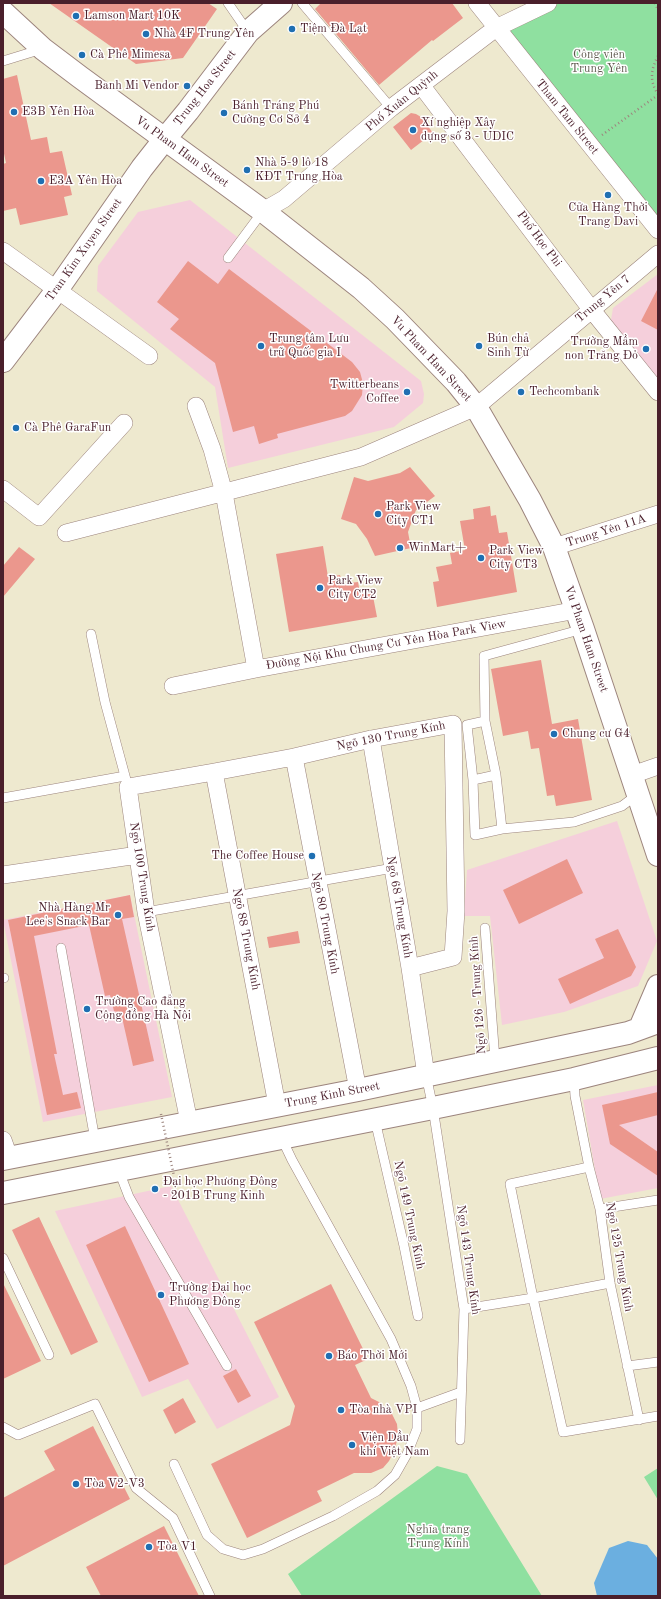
<!DOCTYPE html>
<html>
<head>
<meta charset="utf-8">
<style>
  body { margin:0 }
  #map { position:relative; width:661px; height:1599px; overflow:hidden; background:#eee9cf; font-family:"Old Standard TT",serif }
  canvas { display:block }
  .frame { position:absolute; inset:0; border:4px solid #4a1f2b; pointer-events:none }
</style>
</head>
<body>
<div id="map">
<canvas width="661" height="1599"></canvas>
<div class="frame"></div>
</div>
<script>
const ctx = document.querySelector('canvas').getContext('2d');
ctx.lineJoin = 'round';
function fill(path, color) { ctx.fillStyle = color; ctx.fill(path, 'evenodd'); }
function strokePath(path, color, width, dash) { ctx.strokeStyle = color; ctx.lineWidth = width; ctx.lineCap = dash ? 'butt' : 'round'; ctx.setLineDash(dash || []); ctx.stroke(path); }
function write(font, color, halo, rows, align = 'center') {
  ctx.font = font + ' "Old Standard TT",serif'; ctx.lineWidth = 3; ctx.setLineDash([]); ctx.textBaseline = 'middle'; ctx.strokeStyle = halo; ctx.fillStyle = color; for (const [text, x, y, turn = 0] of rows) {
    ctx.save(); ctx.translate(x, y); ctx.rotate((+turn || 0) * Math.PI / 180); ctx.textAlign = isNaN(turn) ? turn : align; if (halo) ctx.strokeText(text, 0, 0); ctx.fillText(text, 0, 0); ctx.restore();
  }
}
fill(new Path2D(`
  M 190,200 L 421,381 L 424,394 L 423,403 L 394,427 L 228,468 L 215,387 L 97,291 L 98,266 L 138,212 Z
  M 658,274 L 658,379 L 611,320 L 613,308 Z
  M 617,821 L 657,941 L 638,986 L 564,1012 L 502,1025 L 490,916 L 464,916 L 467,870 Z
  M 130,895 L 172,1097 L 43,1122 L 3,920 Z
  M 658,1085 L 658,1188 L 600,1199 L 583,1100 Z
  M 171,1186 L 279,1397 L 217,1429 L 188,1379 L 142,1397 L 55,1211 Z`), '#f5cfdb');
fill(new Path2D(`
  M 549,3 L 658,3 L 658,230 L 496,28 Z
  M 437,1466 L 467,1474 L 542,1596 L 302,1596 L 288,1574 Z
  M 658,1468 L 658,1500 L 644,1477 Z`), '#8fe0a0');
fill(new Path2D(`
  M 628,1541 L 647,1545 L 658,1559 L 658,1596 L 597,1596 L 594,1583 L 609,1548 Z`), '#6bafe0');
fill(new Path2D(`
  M 49,3 L 208,3 L 217,9 L 183,58 L 136,64 Z
  M 321,3 L 452,3 L 463,18 L 433,41 L 432,40 L 379,85 L 315,9 Z
  M 17,75 L 31,140 L 47,137 L 50,153 L 62,151 L 72,195 L 64,197 L 68,215 L 20,225 L 16,208 L 3,211 L 3,164 L 6,163 L 3,149 L 3,79 Z
  M 411,113 L 416,114 L 421,117 L 433,133 L 411,150 L 393,127 Z
  M 188,261 L 218,284 L 229,269 L 352,362 L 360,372 L 363,383 L 362,395 L 352,411 L 345,416 L 277,434 L 278,438 L 259,444 L 254,426 L 233,432 L 215,363 L 170,329 L 179,319 L 157,302 Z
  M 658,288 L 658,330 L 641,321 Z
  M 410,467 L 435,496 L 416,510 L 408,532 L 411,548 L 375,556 L 367,539 L 356,524 L 341,519 L 354,477 L 368,481 L 400,473 Z
  M 490,506 L 491,516 L 496,515 L 499,533 L 507,532 L 517,592 L 437,607 L 433,582 L 439,581 L 436,567 L 452,564 L 450,553 L 465,550 L 460,521 L 474,519 L 473,509 Z
  M 323,546 L 328,577 L 340,575 L 342,584 L 358,582 L 360,593 L 372,591 L 377,617 L 289,632 L 276,554 Z
  M 19,547 L 35,559 L 3,597 L 3,566 Z
  M 541,660 L 552,724 L 578,719 L 592,800 L 556,806 L 554,795 L 547,796 L 539,748 L 531,749 L 528,731 L 503,736 L 491,669 Z
  M 567,859 L 583,893 L 519,924 L 503,890 Z
  M 130,895 L 134,917 L 122,919 L 154,1061 L 133,1066 L 121,1013 L 114,1011 L 110,995 L 105,996 L 89,925 L 34,936 L 57,1054 L 54,1054 L 63,1095 L 77,1092 L 81,1108 L 47,1115 L 8,920 Z
  M 618,929 L 636,967 L 631,976 L 570,1004 L 558,979 L 604,958 L 595,939 Z
  M 298,931 L 300,943 L 269,948 L 267,937 Z
  M 658,1092 L 658,1115 L 619,1125 L 658,1152 L 658,1176 L 610,1144 L 602,1105 Z
  M 39,1217 L 98,1342 L 71,1355 L 12,1230 Z
  M 125,1226 L 189,1364 L 149,1382 L 86,1245 Z
  M 3,1283 L 41,1361 L 3,1379 Z
  M 331,1284 L 368,1359 L 355,1365 L 371,1398 L 381,1403 L 392,1414 L 397,1424 L 398,1435 L 395,1449 L 389,1461 L 383,1468 L 371,1473 L 354,1473 L 317,1491 L 322,1501 L 247,1538 L 211,1464 L 290,1425 L 295,1406 L 254,1322 Z
  M 236,1369 L 251,1396 L 238,1403 L 223,1376 Z
  M 183,1398 L 196,1422 L 175,1434 L 163,1410 Z
  M 93,1426 L 130,1499 L 3,1566 L 3,1498 L 55,1470 L 44,1451 Z
  M 164,1526 L 199,1596 L 101,1596 L 86,1567 Z`), '#eb978d');
const service = new Path2D(`
  M 228,3 L 248,32
  M 302,3 L 391,108
  M 3,61 L 42,49
  M 228,258 L 263,211
  M 583,629 L 484,656 L 485,721 L 496,775 L 502,829 L 574,822 L 622,806 L 638,794
  M 91,634 L 105,702 L 128,787
  M 485,721 L 467,725 L 473,780 L 475,835 L 502,829
  M 473,780 L 496,775
  M 3,798 L 125,776
  M 146,912 L 393,868
  M 485,928 L 495,1060
  M 61,948 L 95,1140
  M 3,978 L 4,978
  M 426,1075 L 433,1108 L 464,1309 L 460,1440
  M 574,1079 L 575,1096 L 589,1167 L 600,1209 L 610,1283 L 639,1420
  M 375,1120 L 404,1246 L 418,1316
  M 119,1171 L 129,1197 L 227,1366
  M 600,1209 L 658,1200
  M 3,1258 L 49,1355
  M 610,1283 L 533,1298 L 563,1432 L 658,1416
  M 464,1309 L 533,1298 L 510,1184 L 589,1167
  M 627,1366 L 658,1362
  M 417,1408 L 461,1392
  M 3,1427 L 18,1435 L 95,1404 L 136,1488 L 173,1518 L 210,1596
  M 174,1464 L 207,1535 L 223,1549 L 243,1555 L 263,1549 L 333,1516 L 377,1491 L 395,1475 L 407,1454 L 417,1429 L 417,1408 L 411,1386 L 391,1339 L 292,1160 L 282,1139`);
const minor = new Path2D(`
  M 477,3 L 658,230
  M 421,85 L 591,309 L 658,392
  M 263,211 L 284,199 L 391,108 L 496,28 L 548,3
  M 3,251 L 149,356
  M 196,406 L 212,449 L 224,493 L 256,669
  M 3,489 L 39,517 L 124,423
  M 66,533 L 361,457 L 476,407 L 658,254
  M 554,547 L 658,514
  M 173,686 L 256,669 L 577,610
  M 371,739 L 410,968 L 426,1075
  M 294,757 L 358,1090
  M 214,772 L 277,1105
  M 632,775 L 658,766
  M 3,875 L 138,855
  M 189,1122 L 146,912 L 128,787 L 214,772 L 294,757 L 371,739 L 453,724 L 456,911 L 453,957 L 410,968
  M 3,1140 L 9,1157`);
const tertiary = new Path2D(`
  M 3,12 L 43,49 L 80,77 L 263,211 L 361,288 L 395,319 L 456,382 L 476,407 L 530,500 L 554,547 L 583,629 L 658,855
  M 3,361 L 57,290 L 142,168 L 164,140 L 188,111 L 248,32 L 281,3`);
const secondary = new Path2D(`
  M 640,1028 L 658,986
  M 3,1159 L 358,1090 L 628,1033 L 658,1022
  M 3,1193 L 433,1108 L 574,1079 L 658,1058`);
strokePath(service, '#9c847d', 10);
strokePath(minor, '#9c847d', 18);
strokePath(tertiary, '#9c847d', 24);
strokePath(secondary, '#9c847d', 24);
strokePath(new Path2D(`
  M 655,3 L 658,10
  M 658,56 C 651,69 649,81 658,94
  M 602,135 L 658,95`), '#9c847d', 2.5, [1, 3]);
strokePath(service, '#fff', 9);
strokePath(minor, '#fff', 17);
strokePath(tertiary, '#fff', 22);
strokePath(secondary, '#fff', 22);
strokePath(new Path2D(`
  M 161,1114 L 174,1176`), '#9c847d', 2.5, [1, 3]);
for (const [x, y, r, color] of [
  [76,16,4,"#1f6fb2"],
  [292,29,4,"#1f6fb2"],
  [146,34,4,"#1f6fb2"],
  [82,55,4,"#1f6fb2"],
  [187,86,4,"#1f6fb2"],
  [14,112,4,"#1f6fb2"],
  [224,113,4,"#1f6fb2"],
  [413,130,4,"#1f6fb2"],
  [247,170,4,"#1f6fb2"],
  [41,181,4,"#1f6fb2"],
  [608,195,4,"#1f6fb2"],
  [261,346,4,"#1f6fb2"],
  [479,346,4,"#1f6fb2"],
  [646,349,4,"#1f6fb2"],
  [407,392,4,"#1f6fb2"],
  [521,392,4,"#1f6fb2"],
  [16,428,4,"#1f6fb2"],
  [378,514,4,"#1f6fb2"],
  [400,548,4,"#1f6fb2"],
  [481,558,4,"#1f6fb2"],
  [320,588,4,"#1f6fb2"],
  [554,734,4,"#1f6fb2"],
  [312,856,4,"#1f6fb2"],
  [118,915,4,"#1f6fb2"],
  [87,1009,4,"#1f6fb2"],
  [155,1189,4,"#1f6fb2"],
  [161,1295,4,"#1f6fb2"],
  [329,1356,4,"#1f6fb2"],
  [341,1410,4,"#1f6fb2"],
  [352,1445,4,"#1f6fb2"],
  [76,1484,4,"#1f6fb2"],
  [149,1547,4,"#1f6fb2"]
]) { const dot = new Path2D(); dot.arc(x, y, r, 0, 2 * Math.PI); ctx.fillStyle = color; ctx.fill(dot); strokePath(dot, '#fff', 1.5); }
write('12px', '#4a1f2b', '#fff', [
  ["Lamson Mart 10K",84,16],
  ["Tiệm Đà Lạt",300,29],
  ["Nhà 4F Trung Yên",154,34],
  ["Cà Phê Mimesa",90,55],
  ["Banh Mi Vendor",179,86,"right"],
  ["Bánh Tráng Phú",232,106],
  ["Cường Cơ Sở 4",232,120],
  ["E3B Yên Hòa",22,112],
  ["Xí nghiệp Xây",421,123],
  ["dựng số 3 - UDIC",421,137],
  ["Nhà 5-9 lô 18",255,163],
  ["KĐT Trung Hòa",255,177],
  ["E3A Yên Hòa",49,181],
  ["Cửa Hàng Thời",608,208,"center"],
  ["Trang Davi",608,222,"center"],
  ["Trung tâm Lưu",269,339],
  ["trữ Quốc gia I",269,353],
  ["Bún chả",487,339],
  ["Sinh Từ",487,353],
  ["Trường Mầm",638,342,"right"],
  ["non Trăng Đỏ",638,356,"right"],
  ["Twitterbeans",399,385,"right"],
  ["Coffee",399,399,"right"],
  ["Techcombank",529,392],
  ["Cà Phê GaraFun",24,428],
  ["Park View",386,507],
  ["City CT1",386,521],
  ["WinMart+",408,548],
  ["Park View",489,551],
  ["City CT3",489,565],
  ["Park View",328,581],
  ["City CT2",328,595],
  ["Chung cư G4",562,734],
  ["The Coffee House",304,856,"right"],
  ["Nhà Hàng Mr",110,908,"right"],
  ["Lee's Snack Bar",110,922,"right"],
  ["Trường Cao đẳng",95,1002],
  ["Cộng đồng Hà Nội",95,1016],
  ["Đại học Phương Đông",163,1182],
  ["- 201B Trung Kinh",163,1196],
  ["Trường Đại học",169,1288],
  ["Phương Đông",169,1302],
  ["Báo Thời Mới",337,1356],
  ["Tòa nhà VPI",349,1410],
  ["Viện Dầu",360,1438],
  ["khí Việt Nam",360,1452],
  ["Tòa V2-V3",84,1484],
  ["Tòa V1",157,1547]
], 'left');
write('12px', '#5f594e', '#fff', [
  ["Công viên",599,55],
  ["Trung Yên",599,69],
  ["Nghĩa trang",438,1530],
  ["Trung Kính",438,1544]
]);
write('12px', '#4a1f2b', '#fff', [
  ["Trung Hoa Street",205,88,-52],
  ["Phố Xuân Quỳnh",402,101,-39],
  ["Tham Tam Street",567,117,51],
  ["Vu Pham Ham Street",182,152,36],
  ["Phố Học Phi",539,239,53],
  ["Tran Kim Xuyen Street",84,250,-55],
  ["Trung Yên 7",603,299,-40],
  ["Vu Pham Ham Street",431,359,47],
  ["Trung Yên 11A",606,531,-18],
  ["Vu Pham Ham Street",586,639,71],
  ["Đường Nội Khu Chung Cư Yên Hòa Park View",386,645,-10],
  ["Ngõ 130 Trung Kính",391,736,-11],
  ["Ngõ 100 Trung Kính",142,877,81],
  ["Ngõ 68 Trung Kính",399,907,80],
  ["Ngõ 80 Trung Kính",325,923,79],
  ["Ngõ 88 Trung Kính",246,939,79],
  ["Ngõ 126 - Trung Kính",478,995,-94],
  ["Trung Kinh Street",332,1095,-11],
  ["Ngõ 149 Trung Kính",409,1215,78],
  ["Ngõ 125 Trung Kính",619,1257,80],
  ["Ngõ 143 Trung Kính",468,1260,82]
]);
</script>
</body>
</html>
